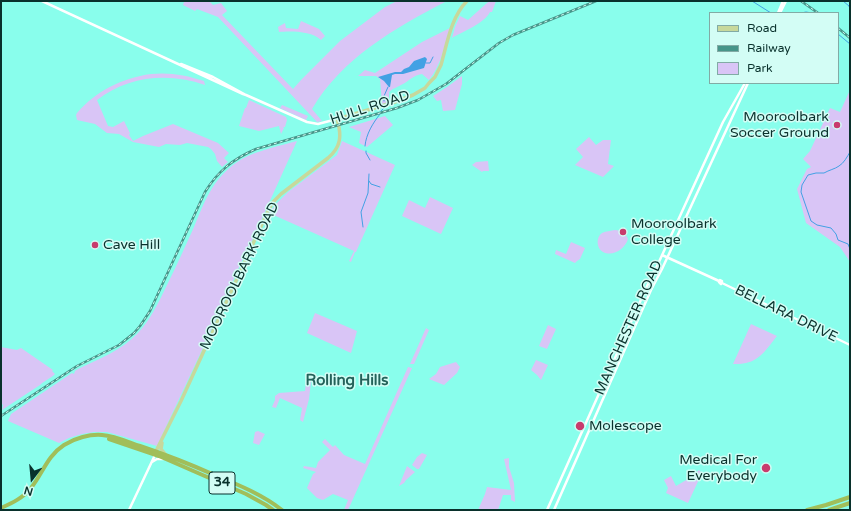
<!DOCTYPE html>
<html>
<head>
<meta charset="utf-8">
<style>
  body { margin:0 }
  #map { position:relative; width:851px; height:511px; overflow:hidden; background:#89feec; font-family:"Varela Round",sans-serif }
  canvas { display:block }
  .frame { position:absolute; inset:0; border:2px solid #09312c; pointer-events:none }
  .legend { position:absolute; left:709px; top:12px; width:130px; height:72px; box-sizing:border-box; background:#d3fdf5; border:1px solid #82aba5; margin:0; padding:5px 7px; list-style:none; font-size:12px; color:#09312c }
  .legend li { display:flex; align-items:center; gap:8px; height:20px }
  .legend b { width:20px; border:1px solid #82aba5 }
  .north { position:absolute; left:12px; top:459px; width:40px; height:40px; -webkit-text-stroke:3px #d3fdf5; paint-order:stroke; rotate:196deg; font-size:11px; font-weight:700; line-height:16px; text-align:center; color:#09312c }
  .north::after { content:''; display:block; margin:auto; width:14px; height:18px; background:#09312c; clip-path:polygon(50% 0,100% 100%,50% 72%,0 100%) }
</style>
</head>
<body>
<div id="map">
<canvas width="851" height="511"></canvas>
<div class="frame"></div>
<ul class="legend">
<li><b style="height:5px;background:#c7d89c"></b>Road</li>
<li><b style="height:5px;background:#479589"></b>Railway</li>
<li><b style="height:11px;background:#d9c5f6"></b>Park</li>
</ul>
<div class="north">N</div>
</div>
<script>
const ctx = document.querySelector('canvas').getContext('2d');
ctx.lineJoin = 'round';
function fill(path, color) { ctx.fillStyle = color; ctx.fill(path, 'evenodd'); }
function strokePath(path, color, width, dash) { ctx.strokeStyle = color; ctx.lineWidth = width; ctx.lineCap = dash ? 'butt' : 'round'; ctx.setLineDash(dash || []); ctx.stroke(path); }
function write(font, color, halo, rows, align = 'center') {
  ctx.font = font + ' "Varela Round",sans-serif'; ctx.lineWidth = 3; ctx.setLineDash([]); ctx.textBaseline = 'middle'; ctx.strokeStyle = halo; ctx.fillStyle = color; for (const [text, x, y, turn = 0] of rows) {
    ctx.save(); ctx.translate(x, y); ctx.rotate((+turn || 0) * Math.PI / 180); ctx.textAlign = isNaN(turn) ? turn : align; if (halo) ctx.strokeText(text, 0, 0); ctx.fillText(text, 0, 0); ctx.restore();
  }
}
fill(new Path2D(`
  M 180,1 L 209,1 L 213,5 L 221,3 L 227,11 L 222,15 L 293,89 L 301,80 L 340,41 L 385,7 L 397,1 L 447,1 C 395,28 342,58 312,109 L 322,121 L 317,122 L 218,17 L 197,9 L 195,11 L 183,5 L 184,2 Z
  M 490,1 L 496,1 L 492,12 L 490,12 C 485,23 462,32 452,38 L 455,27 L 460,16 L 468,20 L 487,3 Z
  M 301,21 L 319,29 L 325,36 L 321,40 C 312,31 291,31 279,32 L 278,27 L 285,23 L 286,28 L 298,29 Z
  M 450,28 C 445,45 441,65 429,80 L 422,74 C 413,75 408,82 401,85 C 396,88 393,88 389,92 L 389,102 L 382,104 L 380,79 L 376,76 L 358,76 L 365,70 L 375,73 L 422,42 Z
  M 151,74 C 169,72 186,75 204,81 L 205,85 C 168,72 128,76 97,100 L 108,126 L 113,127 L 124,121 L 130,133 L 129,135 L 133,141 L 143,136 L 173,124 L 218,143 L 229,153 L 224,158 L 228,162 L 222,167 L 217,161 L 215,154 L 211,149 L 208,147 L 187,143 L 180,145 L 166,144 L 159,147 L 133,142 L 119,134 L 107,133 L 95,124 L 77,120 L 76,115 L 77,113 C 96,91 122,78 151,74 Z
  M 462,76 L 462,84 L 455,110 L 443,111 L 441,100 L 437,101 L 433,96 L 447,87 Z
  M 850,90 L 850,262 L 840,247 L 806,223 L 797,189 L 807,169 L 811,167 L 803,159 L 810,151 L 830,108 L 840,112 Z
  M 249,100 L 286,117 L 287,120 L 285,127 L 283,127 L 284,128 L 281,134 L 279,126 L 259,131 L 239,126 L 245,108 L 246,108 Z
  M 282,105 L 308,116 L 306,120 L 280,108 Z
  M 385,116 L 393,125 L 367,147 L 359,143 L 361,132 L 349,127 Z
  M 589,137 L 596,145 L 603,140 L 611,140 L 608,164 L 614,166 L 603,177 L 575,165 L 583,157 L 576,149 Z
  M 297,141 L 250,245 L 249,245 L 202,350 L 157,446 L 107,432 L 94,432 L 82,434 L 69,438 L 59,443 L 8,421 L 11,414 L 72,373 L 74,374 L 75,371 L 78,369 C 99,359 122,350 138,333 C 150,320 158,304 166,287 C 176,267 185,247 194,227 C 206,198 214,176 242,159 C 259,150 279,146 297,141 Z
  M 342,141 L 395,165 L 356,252 L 355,252 L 351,262 L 349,261 L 354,251 L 269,213 L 277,203 L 288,192 L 337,155 Z
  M 488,161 L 489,171 L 483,171 L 482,172 L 472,165 L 476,162 Z
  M 430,197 L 453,208 L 441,234 L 402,216 L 409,200 L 425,208 Z
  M 615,230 C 620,230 626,233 628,239 C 625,249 613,257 603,252 C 596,248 596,237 602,233 C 606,231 611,231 615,230 Z
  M 571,242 L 585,248 L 580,259 L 577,261 L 575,263 L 555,254 L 556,250 L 566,254 Z
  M 315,313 L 357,331 L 351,353 L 307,333 Z
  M 751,324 L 777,336 C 768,347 761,360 746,363 C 742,364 738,364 733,364 Z
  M 548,325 L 556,329 L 547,349 L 539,346 Z
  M 426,328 L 429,330 L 414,364 L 410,364 Z
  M 1,347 L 17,350 L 21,348 L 53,370 L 52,371 L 55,374 C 50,379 45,380 40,385 L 2,410 L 3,405 L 1,403 Z
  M 536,360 L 548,365 L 541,380 L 537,375 L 531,370 Z
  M 456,362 L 460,367 L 457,373 L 444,385 L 429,379 L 436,374 L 440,367 Z
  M 408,367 L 412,368 L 348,510 L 344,510 L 348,500 L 333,494 L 323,500 L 317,498 L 307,488 L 313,474 L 316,472 L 303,468 L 304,466 L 316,468 L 318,462 L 330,450 L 322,442 L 325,439 L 333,447 L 335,445 L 344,455 L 365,464 Z
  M 306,381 L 311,382 L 309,399 L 303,422 L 300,420 L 302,408 L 280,398 L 276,408 L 272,407 L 275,400 L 275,396 L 279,393 L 305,391 Z
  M 258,431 L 265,434 L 259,445 L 253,443 L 255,432 Z
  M 422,453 L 427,455 L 419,469 L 417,469 L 412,465 L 417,457 Z
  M 509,458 L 509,467 L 514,483 L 515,502 L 511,500 L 511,495 L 503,495 L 498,510 L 478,510 L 485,494 L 487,487 L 511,490 L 504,459 Z
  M 407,466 L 415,472 L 406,480 L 404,483 L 399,486 Z
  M 699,470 L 702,473 L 688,503 L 666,493 L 668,488 L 664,480 L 671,476 L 676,486 L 688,479 Z`), '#d9c5f6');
fill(new Path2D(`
  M 425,57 L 427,59 L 424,68 L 403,74 L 395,74 L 392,75 L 390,87 L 389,87 L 384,81 L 378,77 L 395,72 L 401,72 L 404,69 L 409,67 L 414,61 Z`), '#42a1e4');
strokePath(new Path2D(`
  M 752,1 L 771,13
  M 843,1 L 849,6 L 850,9
  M 801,13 L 806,12 L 812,13
  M 838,34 L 850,44
  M 426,63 L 430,63 L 433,57
  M 384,101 L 384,96 L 388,87
  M 381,111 L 384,108
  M 365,146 C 366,134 373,123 380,114
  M 366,151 L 366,153 L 370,160
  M 850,152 C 847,157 844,163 839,166 C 835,169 829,170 824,173 L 816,173 L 808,175 L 802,185 L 801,192 L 811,221 L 817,225 L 831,228 L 836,234 L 838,240 L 848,244 L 850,249
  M 369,181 L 371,184 L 380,187
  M 363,227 L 361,212 L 368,193 L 369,174`), '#42a1e4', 1);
strokePath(new Path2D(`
  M 42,1 C 109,32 176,63 243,94 L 246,95
  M 778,13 L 783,1
  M 780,13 L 786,1
  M 181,64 L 213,77 L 246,95 L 307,122 L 318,124 L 337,119
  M 662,255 L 719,281
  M 720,280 L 722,281 L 721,284 L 719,282 Z
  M 722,283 L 850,345
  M 152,462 L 157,459 L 163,459
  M 129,510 L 155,455
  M 547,510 L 648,284 L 658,264 L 723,122 L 745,83
  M 554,510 L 651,290 L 662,269 L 748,83`), '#fff', 2.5);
strokePath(new Path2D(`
  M 162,443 L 161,449 L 166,455
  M 156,451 L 181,401 L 268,211 L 273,202 L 281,194 L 328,158 C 341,147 342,136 337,119 L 395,102 L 413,95 L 425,88 L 429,83 L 435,77 L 441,65 C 447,44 451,17 467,1`), '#c7d89c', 3.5);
strokePath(new Path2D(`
  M 109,439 L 159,456 L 246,494 L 266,505 L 273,510
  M 1,508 C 12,503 23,498 31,488 C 43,473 47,456 64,445 C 75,438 90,434 102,435 C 115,436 128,442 140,446 C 167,455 192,465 217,476 C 239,485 263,495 282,510
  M 807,510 L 826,505 L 850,497
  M 829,510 L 850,503`), '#a1be5a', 4);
const rail = new Path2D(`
  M 801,1 L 818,13
  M 838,28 L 850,38
  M 1,416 L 77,366 L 119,345 L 134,333 L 140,326 L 150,311 L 205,192 C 218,171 233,159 256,149 L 397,108 L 418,100 L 446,84 L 499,43 L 513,35 L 596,1`);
strokePath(rail, '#479589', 2.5);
strokePath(rail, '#d3fdf5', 1, [3]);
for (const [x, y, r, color] of [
  [837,125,4,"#c83c6d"],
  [623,232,4,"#c83c6d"],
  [95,245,4,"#c83c6d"],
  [580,426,5,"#c83c6d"],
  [766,468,5,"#c83c6d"]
]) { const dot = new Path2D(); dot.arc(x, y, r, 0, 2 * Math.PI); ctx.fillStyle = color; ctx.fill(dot); strokePath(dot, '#d3fdf5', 1.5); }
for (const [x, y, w] of [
  [222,483,26]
]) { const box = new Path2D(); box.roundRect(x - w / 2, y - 11, w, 22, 3); ctx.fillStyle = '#d3fdf5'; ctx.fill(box); strokePath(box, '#09312c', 1); }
write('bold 13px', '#09312c', null, [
  ["34",222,483]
]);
write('14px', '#09312c', '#d3fdf5', [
  ["HULL ROAD",370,108,-18],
  ["MOOROOLBARK ROAD",240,276,-64],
  ["BELLARA DRIVE",786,314,26],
  ["MANCHESTER ROAD",629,328,-66]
]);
write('14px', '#09312c', '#d3fdf5', [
  ["Mooroolbark",829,117,"right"],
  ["Soccer Ground",829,133,"right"],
  ["Mooroolbark",631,224],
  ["College",631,240],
  ["Cave Hill",103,245],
  ["Molescope",589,426],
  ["Medical For",757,460,"right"],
  ["Everybody",757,476,"right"]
], 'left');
write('bold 15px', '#23625a', '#d3fdf5', [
  ["Rolling Hills",347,381]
]);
</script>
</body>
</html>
